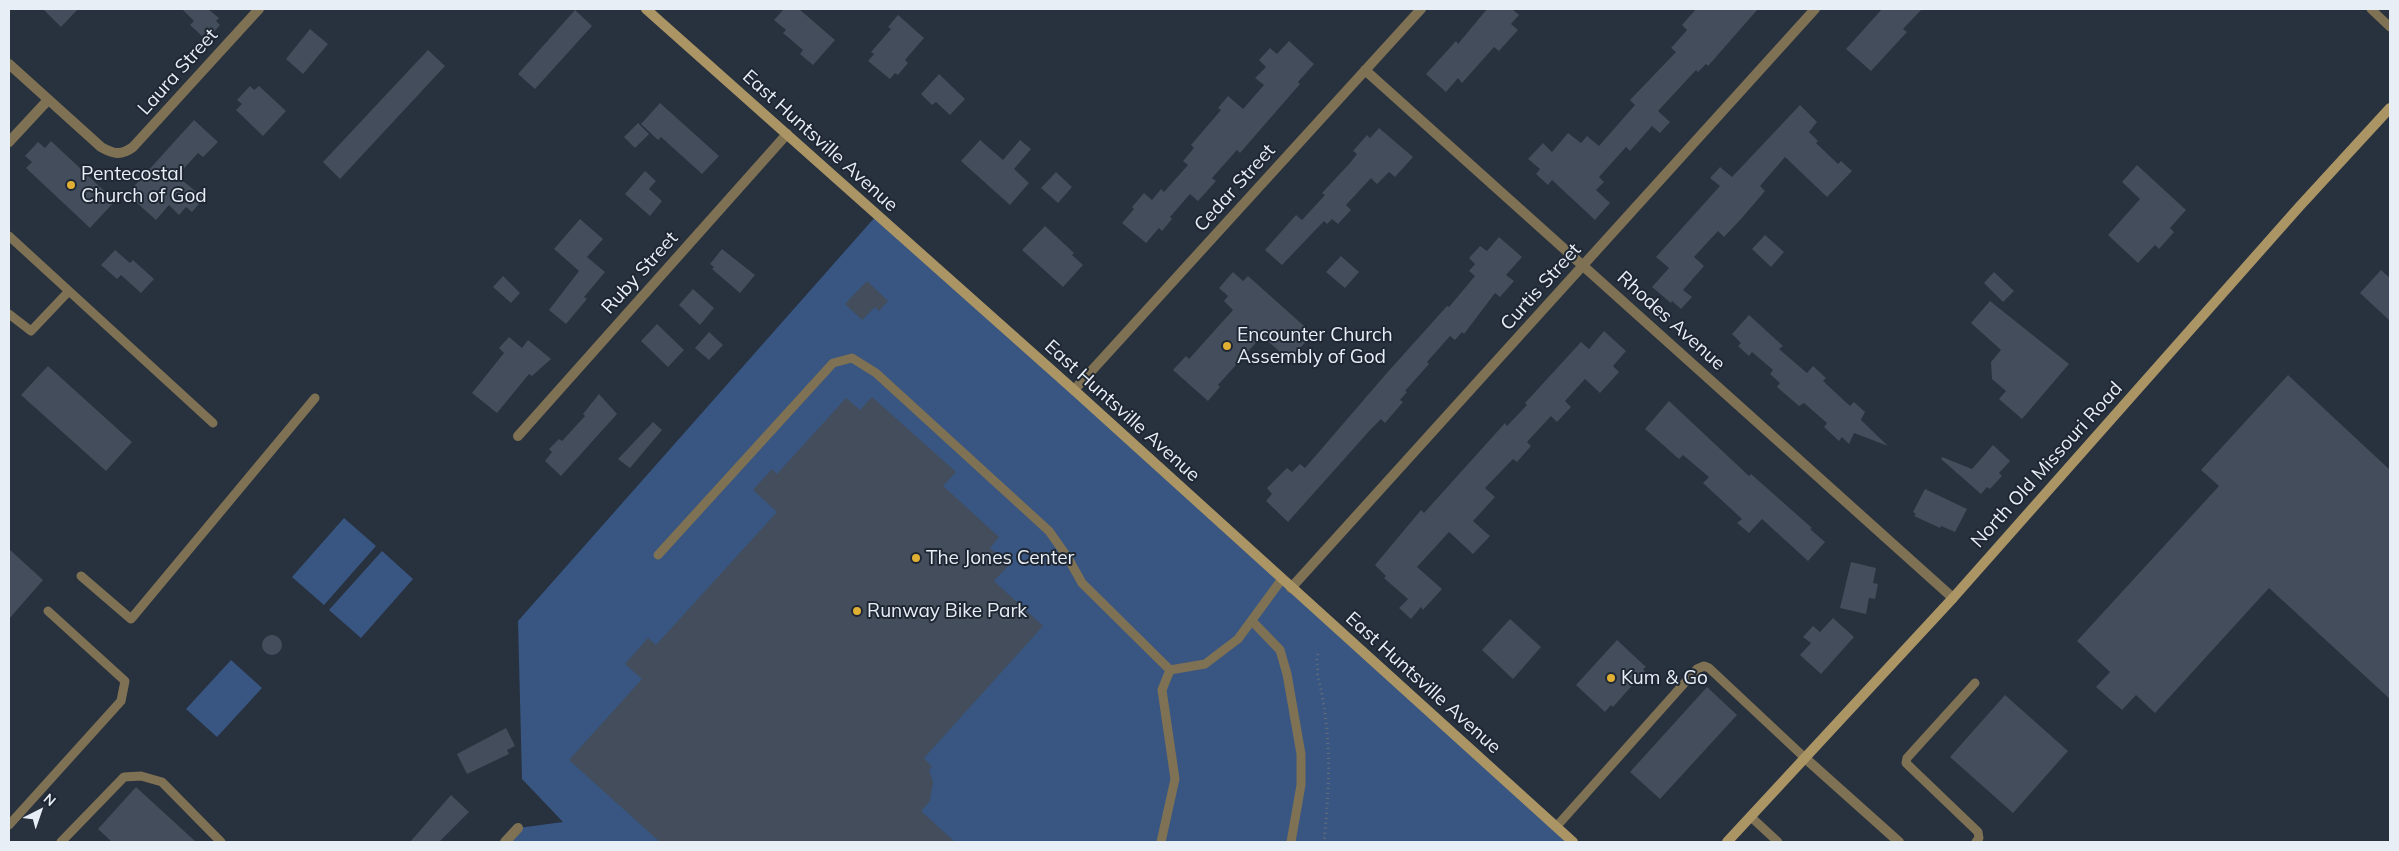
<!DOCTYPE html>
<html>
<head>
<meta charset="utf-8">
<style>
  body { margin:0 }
  #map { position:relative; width:2399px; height:851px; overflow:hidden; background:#28313e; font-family:Mulish,sans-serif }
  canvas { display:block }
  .frame { position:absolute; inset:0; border:10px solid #e8eef6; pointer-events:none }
  .north { position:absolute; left:15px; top:786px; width:50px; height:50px; -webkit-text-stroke:4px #1e2733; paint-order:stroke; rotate:41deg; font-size:14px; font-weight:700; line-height:20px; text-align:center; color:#e8eef6 }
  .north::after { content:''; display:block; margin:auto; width:18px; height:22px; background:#e8eef6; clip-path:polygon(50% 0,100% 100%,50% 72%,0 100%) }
</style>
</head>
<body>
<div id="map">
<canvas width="2399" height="851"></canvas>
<div class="frame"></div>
<div class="north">N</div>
</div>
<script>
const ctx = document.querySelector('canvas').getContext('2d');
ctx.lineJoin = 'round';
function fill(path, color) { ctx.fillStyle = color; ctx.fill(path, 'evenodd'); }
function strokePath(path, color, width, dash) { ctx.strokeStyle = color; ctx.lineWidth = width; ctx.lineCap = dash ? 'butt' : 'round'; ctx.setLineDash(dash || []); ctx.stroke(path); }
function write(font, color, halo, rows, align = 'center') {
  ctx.font = font + ' Mulish,sans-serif'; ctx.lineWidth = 4; ctx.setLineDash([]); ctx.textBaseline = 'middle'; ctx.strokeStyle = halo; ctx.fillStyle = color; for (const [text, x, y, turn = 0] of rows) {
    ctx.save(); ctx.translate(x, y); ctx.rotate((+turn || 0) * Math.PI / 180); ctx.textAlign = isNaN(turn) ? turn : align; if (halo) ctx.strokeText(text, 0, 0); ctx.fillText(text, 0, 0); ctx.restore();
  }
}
fill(new Path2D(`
  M 876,216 L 1573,842 L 505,842 L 518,828 L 563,822 L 522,779 L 518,621 Z
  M 344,518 L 376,546 L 324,605 L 292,577 Z
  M 382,551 L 413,579 L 361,638 L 329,610 Z
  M 231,660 L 262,688 L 217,737 L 186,709 Z`), '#385681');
fill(new Path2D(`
  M 43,9 L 78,9 L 61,27 Z
  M 182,9 L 208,9 L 219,18 L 216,21 L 220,25 L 209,37 L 205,33 L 202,36 L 190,25 L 194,21 Z
  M 784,9 L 799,9 L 835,40 L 813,65 L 800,54 L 803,50 L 783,33 L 786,30 L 774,20 Z
  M 1487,9 L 1512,9 L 1519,15 L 1511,24 L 1518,30 L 1499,51 L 1494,47 L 1462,83 L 1458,78 L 1446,92 L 1426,74 L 1456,41 L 1458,44 Z
  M 1696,9 L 1758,9 L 1708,66 L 1706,64 L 1698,72 L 1696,70 L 1658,111 L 1670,122 L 1660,133 L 1652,126 L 1630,151 L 1626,147 L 1599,177 L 1604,182 L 1596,190 L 1610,203 L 1595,220 L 1552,180 L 1548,185 L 1536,174 L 1540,169 L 1528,159 L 1543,143 L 1552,152 L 1568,133 L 1581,143 L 1587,136 L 1599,146 L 1635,105 L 1630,100 L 1676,52 L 1671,48 L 1687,30 L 1682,25 Z
  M 1882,9 L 1922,9 L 1903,29 L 1907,32 L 1871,71 L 1846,49 Z
  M 575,10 L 592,26 L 535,89 L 518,74 Z
  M 898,15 L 924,38 L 905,60 L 908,63 L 898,75 L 895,73 L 890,79 L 868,61 L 874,54 L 871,52 L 891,29 L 888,27 Z
  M 310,29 L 328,44 L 303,74 L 286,59 Z
  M 1289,41 L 1314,64 L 1298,82 L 1300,84 L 1240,153 L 1237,150 L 1212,178 L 1216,181 L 1198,201 L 1190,194 L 1170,217 L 1172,219 L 1162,231 L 1159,228 L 1146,243 L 1122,223 L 1134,209 L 1132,207 L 1144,193 L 1152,200 L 1161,189 L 1164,192 L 1188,165 L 1183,161 L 1194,148 L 1191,145 L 1221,110 L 1218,108 L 1228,96 L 1243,109 L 1264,85 L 1255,78 L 1266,67 L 1259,60 L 1270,48 L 1277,54 Z
  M 428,50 L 445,66 L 340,179 L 323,162 Z
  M 939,74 L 965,99 L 950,115 L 936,102 L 932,105 L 921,94 Z
  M 250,86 L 254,90 L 259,86 L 286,111 L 263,136 L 236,110 L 242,104 L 237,100 Z
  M 660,103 L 719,156 L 702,174 L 661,137 L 658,140 L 641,124 Z
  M 1800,105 L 1817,122 L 1809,132 L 1818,141 L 1816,143 L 1838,164 L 1841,161 L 1852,171 L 1827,197 L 1785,157 L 1760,186 L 1765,191 L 1741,219 L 1724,237 L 1718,231 L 1694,257 L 1704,266 L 1683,290 L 1692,297 L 1681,309 L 1672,301 L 1671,303 L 1652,287 L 1669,268 L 1656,257 L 1720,186 L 1710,178 L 1720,167 L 1732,177 Z
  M 194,120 L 218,142 L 203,157 L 198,153 L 177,176 L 204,198 L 192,212 L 186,207 L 179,215 L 169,205 L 156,220 L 127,194 Z
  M 638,123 L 649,134 L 635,148 L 624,137 Z
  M 1379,128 L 1413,157 L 1395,177 L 1389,172 L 1377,184 L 1371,178 L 1346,205 L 1351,210 L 1338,224 L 1332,219 L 1327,224 L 1324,221 L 1282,265 L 1265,250 L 1296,215 L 1302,220 L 1325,195 L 1322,193 L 1350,163 L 1357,154 L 1353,151 L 1367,135 L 1370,138 Z
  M 980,140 L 1003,160 L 1020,140 L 1031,149 L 1014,169 L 1029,183 L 1010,205 L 961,161 Z
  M 51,141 L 115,201 L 90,228 L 26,168 L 32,162 L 25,156 L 38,142 L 45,148 Z
  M 2137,165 L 2186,210 L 2170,228 L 2174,232 L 2159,249 L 2155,245 L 2138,263 L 2108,235 L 2140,199 L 2122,182 Z
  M 645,171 L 656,181 L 649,189 L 662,201 L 650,216 L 625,194 Z
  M 1056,172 L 1072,187 L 1058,203 L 1041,188 Z
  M 580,219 L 603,239 L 587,257 L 605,272 L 584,297 L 587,299 L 566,324 L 549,310 L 579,271 L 554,249 Z
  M 1045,226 L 1074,253 L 1072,255 L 1083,265 L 1063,287 L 1022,250 Z
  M 1765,235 L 1784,252 L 1771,267 L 1752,249 Z
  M 1499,237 L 1522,257 L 1506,275 L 1514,281 L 1500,297 L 1495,293 L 1464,334 L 1462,332 L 1455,340 L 1450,336 L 1427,362 L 1429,364 L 1405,391 L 1407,392 L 1400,400 L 1403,402 L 1385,423 L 1381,419 L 1371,429 L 1288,522 L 1266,501 L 1272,494 L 1267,488 L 1287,468 L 1292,472 L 1300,464 L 1305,468 L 1386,374 L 1447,306 L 1449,307 L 1475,276 L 1469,271 L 1475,264 L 1469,258 L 1480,246 L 1487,251 Z
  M 722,249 L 755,275 L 740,293 L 712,269 L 714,267 L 710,264 Z
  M 115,250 L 130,263 L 133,260 L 154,279 L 141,293 L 121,275 L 117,279 L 101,265 Z
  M 1341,256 L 1359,272 L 1345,288 L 1326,272 Z
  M 2381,270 L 2390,278 L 2390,321 L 2360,293 Z
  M 1233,272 L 1243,281 L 1248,276 L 1313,334 L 1289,360 L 1262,336 L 1218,385 L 1220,387 L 1208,401 L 1173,370 L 1186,356 L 1189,359 L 1233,310 L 1224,301 L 1228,296 L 1219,288 Z
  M 1994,272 L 2014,291 L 2003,302 L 1984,283 Z
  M 503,276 L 520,293 L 511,303 L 493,287 Z
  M 867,281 L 888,301 L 879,311 L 875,307 L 862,320 L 845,304 Z
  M 693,289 L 714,308 L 700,325 L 679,305 Z
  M 1990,301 L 2069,364 L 2022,419 L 1999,399 L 2006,391 L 1992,379 L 1991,362 L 2001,350 L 1971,323 Z
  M 1749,315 L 1783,346 L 1779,349 L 1807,373 L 1813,366 L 1826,378 L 1823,381 L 1850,406 L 1854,402 L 1865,412 L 1861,420 L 1888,446 L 1854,433 L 1849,444 L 1842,437 L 1839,441 L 1824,427 L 1827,423 L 1804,403 L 1799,406 L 1777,387 L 1780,383 L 1770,374 L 1773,370 L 1752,352 L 1749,356 L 1738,346 L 1741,343 L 1732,334 Z
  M 657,324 L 684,350 L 668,367 L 641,341 Z
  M 1604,331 L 1626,351 L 1613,366 L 1619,372 L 1600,393 L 1585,379 L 1565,401 L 1571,407 L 1557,422 L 1551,416 L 1527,442 L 1531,446 L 1517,462 L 1513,459 L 1485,488 L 1495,497 L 1473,521 L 1490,536 L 1473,554 L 1449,532 L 1417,567 L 1442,589 L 1423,610 L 1421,607 L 1411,619 L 1399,608 L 1408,599 L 1384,578 L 1386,576 L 1375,565 L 1421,510 L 1424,513 L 1505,423 L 1507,426 L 1527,405 L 1525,403 L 1581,342 L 1589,349 Z
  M 709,332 L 723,345 L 709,360 L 695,348 Z
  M 509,337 L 522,348 L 528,340 L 551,359 L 532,376 L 529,374 L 497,413 L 472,393 L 504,353 L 499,348 Z
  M 48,366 L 132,442 L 106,471 L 21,395 Z
  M 2288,375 L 2390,470 L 2390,699 L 2269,588 L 2155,713 L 2136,695 L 2122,710 L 2096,687 L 2110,672 L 2077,641 L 2219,486 L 2201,470 Z
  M 599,394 L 617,414 L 561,476 L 545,461 L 552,452 L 549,449 L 559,439 L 562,441 L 585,416 L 583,414 Z
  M 872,397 L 956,472 L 943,486 L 999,537 L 990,548 L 1009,565 L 994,581 L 1043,626 L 924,758 L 932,767 L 929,770 L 933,782 L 930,801 L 921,811 L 955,842 L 660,842 L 569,760 L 642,679 L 625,664 L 648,638 L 656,645 L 777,512 L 753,490 L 772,469 L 777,474 L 846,398 L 860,410 Z
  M 1669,401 L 1749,476 L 1751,474 L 1812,528 L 1810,529 L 1825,542 L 1808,561 L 1762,519 L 1749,533 L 1737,523 L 1742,519 L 1703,483 L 1709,477 L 1683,455 L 1679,459 L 1645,429 Z
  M 653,422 L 662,430 L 630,468 L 618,459 Z
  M 1993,445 L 2010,461 L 1999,473 L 2002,476 L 1990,489 L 1987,487 L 1981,494 L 1941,459 L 1942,457 L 1972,469 Z
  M 1925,489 L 1967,509 L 1955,532 L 1941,526 L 1940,528 L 1914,516 L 1916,514 L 1913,512 Z
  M 9,549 L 43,580 L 9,619 Z
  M 1851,562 L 1876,568 L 1873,583 L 1878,584 L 1875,599 L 1869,598 L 1866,614 L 1840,608 Z
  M 1833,618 L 1854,637 L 1821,674 L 1800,655 L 1811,643 L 1803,637 L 1813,626 L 1820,632 Z
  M 1510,619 L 1541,647 L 1513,679 L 1482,650 Z
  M262 645a10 10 0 1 1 20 0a10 10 0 1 1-20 0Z
  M 1617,640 L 1646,667 L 1643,669 L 1645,671 L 1613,707 L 1611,705 L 1605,712 L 1576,685 Z
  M 1707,687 L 1737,715 L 1660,799 L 1630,772 Z
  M 2005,695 L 2068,751 L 2013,813 L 1950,757 Z
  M 506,728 L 515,746 L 507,750 L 509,754 L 467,774 L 457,754 Z
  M 136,787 L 196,842 L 112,842 L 98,829 Z
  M 451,795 L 469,812 L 439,842 L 410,842 Z`), '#434d5b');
strokePath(new Path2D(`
  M 1318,654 C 1315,661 1319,665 1317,672 C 1332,732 1330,782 1324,842`), '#676f7a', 3, [1, 4]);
strokePath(new Path2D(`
  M 2371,9 L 2390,27
  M 9,236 L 69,291
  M 9,314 L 31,331 L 69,291 L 213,423
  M 658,555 L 833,363 L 852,358 L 876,373 L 1049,531 L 1068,558 L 1082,583 L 1170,670 L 1205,664 L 1238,639 L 1282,579
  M 81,576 L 131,619 L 315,398
  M 1252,621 L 1280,650 L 1287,674 L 1301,754 L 1301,785 L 1291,842
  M 1975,683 L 1907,758 L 1906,763 L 1978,832 L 1979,838 L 1976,842
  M 1751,817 L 1778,842
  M 9,825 L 121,701 L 125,681 L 48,611
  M 1556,827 L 1697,669 L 1704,666 L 1709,668 L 1805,758
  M 61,842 L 124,777 L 141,776 L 162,782 L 221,842
  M 1161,842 L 1175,779 L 1162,690 L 1170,670`), '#7f7153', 9);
strokePath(new Path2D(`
  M 9,64 L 101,147 C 113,154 121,156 133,147 L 259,9
  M 1365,70 L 1953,598
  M 9,142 L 48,100
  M 1074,390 L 1421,9
  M 518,436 L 787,134
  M 1291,588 L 1815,9
  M 1805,758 L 1899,842
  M 505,842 L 518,828`), '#7f7153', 10);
strokePath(new Path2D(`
  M 646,9 L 1074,390 L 1573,842
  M 1727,842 L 1953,598 L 2299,207 L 2390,108`), '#ab9565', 10);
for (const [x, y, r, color] of [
  [71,185,5,"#e0b034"],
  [1227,346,5,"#e0b034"],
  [916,558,5,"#e0b034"],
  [857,611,5,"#e0b034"],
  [1611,678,5,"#e0b034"]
]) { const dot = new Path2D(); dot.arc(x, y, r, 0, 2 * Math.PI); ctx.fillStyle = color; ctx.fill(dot); strokePath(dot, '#1e2733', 2); }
write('19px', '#e8eef6', '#1e2733', [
  ["Laura Street",178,72,-48],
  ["East Huntsville Avenue",820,141,42],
  ["Cedar Street",1235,188,-48],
  ["Ruby Street",640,273,-48],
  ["Curtis Street",1541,287,-48],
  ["Rhodes Avenue",1671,321,42],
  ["East Huntsville Avenue",1122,411,42],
  ["North Old Missouri Road",2047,465,-48],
  ["East Huntsville Avenue",1423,683,42]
]);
write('19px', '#e8eef6', '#1e2733', [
  ["Pentecostal",81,174],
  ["Church of God",81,196],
  ["Encounter Church",1237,335],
  ["Assembly of God",1237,357],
  ["The Jones Center",926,558],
  ["Runway Bike Park",867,611],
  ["Kum & Go",1621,678]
], 'left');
</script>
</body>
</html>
